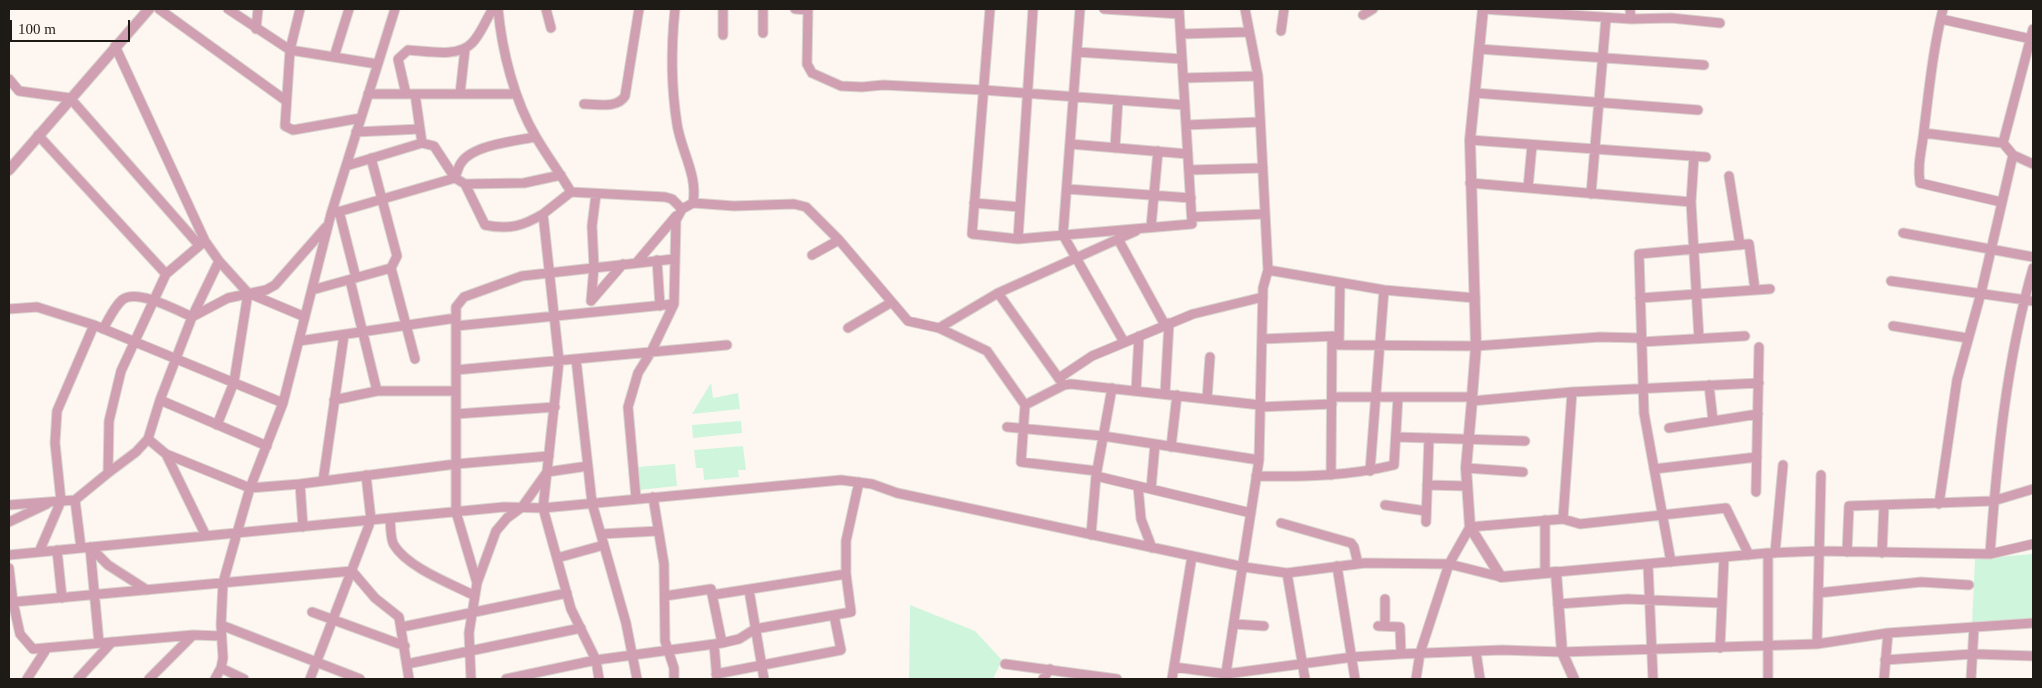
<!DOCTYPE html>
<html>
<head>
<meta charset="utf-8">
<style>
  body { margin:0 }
  #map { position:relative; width:2042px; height:688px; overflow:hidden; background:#fef7f1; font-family:Georgia,serif }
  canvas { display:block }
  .frame { position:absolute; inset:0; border:10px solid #1e1a16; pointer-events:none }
  .scale { position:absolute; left:10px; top:20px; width:120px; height:22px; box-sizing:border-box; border:2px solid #1e1a16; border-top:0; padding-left:6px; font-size:15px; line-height:18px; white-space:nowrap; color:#1e1a16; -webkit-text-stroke:4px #fef7f1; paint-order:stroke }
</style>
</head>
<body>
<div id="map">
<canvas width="2042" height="688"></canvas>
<div class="frame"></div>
<div class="scale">100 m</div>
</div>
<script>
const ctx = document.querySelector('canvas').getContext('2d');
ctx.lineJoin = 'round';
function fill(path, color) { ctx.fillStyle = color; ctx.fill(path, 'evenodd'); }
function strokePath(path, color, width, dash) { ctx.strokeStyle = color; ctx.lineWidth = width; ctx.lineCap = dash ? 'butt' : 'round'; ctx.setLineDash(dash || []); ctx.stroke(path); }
fill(new Path2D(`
  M 711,383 L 713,398 L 738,393 L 740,409 L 692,414 Z
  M 741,421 L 742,433 L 693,438 L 692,425 Z
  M 743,446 L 746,470 L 738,470 L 739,477 L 704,480 L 703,468 L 696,468 L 694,450 Z
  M 675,464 L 677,486 L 639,490 L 637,467 Z
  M 2033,554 L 2033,620 L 1972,624 L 1975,559 Z
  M 910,605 L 975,631 L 1002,660 L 993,679 L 909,679 Z`), '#cff5dd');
const minor = new Path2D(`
  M 159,9 L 285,100
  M 228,9 L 290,50 L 285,126 L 293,130 L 361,118
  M 300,9 L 290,50 L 377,64
  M 498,9 C 502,51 514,100 536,137 C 547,156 560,173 571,192 L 665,197 L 672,199 L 682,209
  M 546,9 L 551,28
  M 675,9 C 671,47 671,86 677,124 C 681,151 698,175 693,203
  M 795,9 L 808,10
  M 808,9 L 807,64 L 812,73 L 841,86 L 862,87 L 883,85 L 983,90 L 1185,105
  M 990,9 L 972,234 L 1018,239 L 1192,224 L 1179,9
  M 1080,9 L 1063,235 L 1124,342
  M 1104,9 L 1179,14
  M 1483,9 L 1631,19 L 1671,18 L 1720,23
  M 1630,9 L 1631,19
  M 1943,9 C 1933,49 1929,90 1924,130 C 1922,150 1917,164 1920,183 L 2001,202
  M 1363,15 L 1373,9
  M 1941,19 L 2031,39
  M 256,29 L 258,9
  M 1281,31 L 1284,9
  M 763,33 L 763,9
  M 1181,34 L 1249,32
  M 723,35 L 723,9
  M 115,46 L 205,241 L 219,261 L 248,293 L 305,317
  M 1479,49 L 1704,65
  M 1077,52 L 1182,59
  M 334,57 L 349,9
  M 1183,78 L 1258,76
  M 9,79 L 19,91 L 70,98 L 199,245
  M 1475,93 L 1698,110
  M 368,94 L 516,94
  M 406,94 L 398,59 L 408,50 C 427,51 458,58 472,43 C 481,34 486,19 493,9
  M 415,94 L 422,143
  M 460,94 L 465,49
  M 584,104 C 598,104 617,109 625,96 L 639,9
  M 1186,125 L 1260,122
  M 356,132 L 420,129
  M 1924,133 L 2003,143 L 2013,155 L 2033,164
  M 38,135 L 166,274
  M 1470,140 L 1706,157
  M 2003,143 L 2033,29
  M 1070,144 L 1188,154
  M 1115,148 L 1118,100
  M 1694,156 L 1691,202 L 1699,339
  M 346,166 L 422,143 L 434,146 L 455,178
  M 1189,170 L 1263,168
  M 1729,176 L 1740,245
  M 455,178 C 457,173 458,167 461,163 C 472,145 515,141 535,137
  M 1470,183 L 1691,202
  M 465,184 L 524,183 L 561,175
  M 1528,188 L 1532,145
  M 1067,189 L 1191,198
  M 1591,194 L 1606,18
  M 974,203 L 1020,207
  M 339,211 L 356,278
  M 331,214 L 455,178 L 465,184 L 485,225 C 509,230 523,226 543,214 L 559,361 L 543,508 L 571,609 L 596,660 L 599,679
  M 543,214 L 571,192
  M 1192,217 L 1265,214
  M 1151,227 L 1158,151
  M 1903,233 L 2033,257
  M 1018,239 L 1033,9
  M 1118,239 L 1165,325
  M 812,255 L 839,240
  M 657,260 L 660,306
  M 637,262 L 676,216
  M 391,268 L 415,359
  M 1268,270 L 1384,290 L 1475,298
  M 350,280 L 377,391
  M 1891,281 L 2033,301
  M 1340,283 L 1339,345 L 1476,346 L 1600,337 L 1641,338
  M 312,290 L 391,268 L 397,256 L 371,158
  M 998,293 L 1062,383
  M 1640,298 L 1770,289
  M 591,301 L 594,267 L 592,226 L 596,194
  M 591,301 L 623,264
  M 9,309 L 37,307 L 94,325 L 283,403
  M 456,326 L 674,304
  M 1893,326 L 1967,338
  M 848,328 L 892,302
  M 939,328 L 998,293 L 1136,231
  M 103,329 C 109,319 114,307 122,300 C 136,288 177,310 192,317 L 228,298 L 266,290 L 275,285 L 326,227
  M 1262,339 L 1336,336
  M 299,341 L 456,318
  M 1641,342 L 1745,336
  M 576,359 L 592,503 L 626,623 L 637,679
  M 456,370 L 727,345
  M 1059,378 L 1092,356 L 1193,314 L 1263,297
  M 1709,385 L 1713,421
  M 1136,391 L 1139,336
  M 1165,394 L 1169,323
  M 1332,397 L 1472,397 L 1472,401 L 1572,392 L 1759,383
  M 1207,399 L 1210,357
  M 160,400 L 267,446
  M 334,400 L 377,391 L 456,391
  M 1025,405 L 1064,385 L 1071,384 L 1260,405
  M 1260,407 L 1332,404
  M 456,414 L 555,407
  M 217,425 L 234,382 L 248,293
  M 1007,427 L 1103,436 L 1259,460
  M 1669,428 L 1758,414
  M 1396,437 L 1525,441
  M 148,439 L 166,454 L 206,536
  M 1171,447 L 1177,395
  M 166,454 L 250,488 L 300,484 L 303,527
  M 1466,468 L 1523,472
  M 1654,469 L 1757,457
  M 1370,471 L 1384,290
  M 108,473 L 136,452 L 148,439 L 160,400 L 192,317 L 219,261
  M 1331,475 L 1332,336
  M 1096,476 L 1251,513
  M 1256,476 C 1303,477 1349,476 1394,465 L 1398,397
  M 323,481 L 344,335
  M 300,484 L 456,464 L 549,456
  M 1427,485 L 1466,486
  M 1138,486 L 1141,519 L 1152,548
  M 1151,489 L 1155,444
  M 1756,492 L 1759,347
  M 653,497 L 664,564 L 665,641 L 674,668 L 674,679
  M 636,498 L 628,407 L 638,373 L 651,352 L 674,304 L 676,220 L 682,209 L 693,203 L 734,206 L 794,204 L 806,207 L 839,240 L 908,321 L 939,328 L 987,351 L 1025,405 L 1021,462 L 1097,471
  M 75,500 L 81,548
  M 1939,504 L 1957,380 L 1981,293 L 2013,155
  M 9,505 L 75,500 L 108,473 L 109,421 L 121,371 L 166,274 L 205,241
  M 1385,505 L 1426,511
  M 390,519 C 391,526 390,539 394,545 C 408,568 452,584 475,596
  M 1563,519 L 1572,392
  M 1545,520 L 1545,573
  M 9,522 L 47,504
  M 1426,522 L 1429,438
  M 1281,523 L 1351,543 L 1354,547 L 1358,564
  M 601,534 L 658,531
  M 1091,535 L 1096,476 L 1112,388
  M 57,550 L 62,598
  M 39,552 L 61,501 L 55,443 L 57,411 L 94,325
  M 1847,552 L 1849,506 L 1993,501 L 2033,489
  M 1775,553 L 1783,465
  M 1882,553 L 1884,505
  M 1990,554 C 1997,458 2006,362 2033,268
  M 9,555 L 504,507 L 543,508 L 841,480 L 872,484 L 897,493 L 1244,567 L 1287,573 L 1365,563 L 1449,564 L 1501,577
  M 557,558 L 604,545
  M 1671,562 L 1644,413 L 1639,254 L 1749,244 L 1755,290
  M 1648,564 L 1653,679
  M 1337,566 L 1355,679
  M 9,568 L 13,602
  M 1556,572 L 1768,553 L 1819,551 L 1990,554 L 2033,544
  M 1287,573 L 1305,679
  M 477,583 L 496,531 L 507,518 L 522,507 L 547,472 L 588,466
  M 749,590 L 764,679
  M 1818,593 L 1921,582 L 1969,585
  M 712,595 L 846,574
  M 665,596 L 711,589 L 722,643
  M 1558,604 L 1627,599 L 1722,603
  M 312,612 L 405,646
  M 1234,624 L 1264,626
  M 221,625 L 360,679
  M 1378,626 L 1400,627 L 1401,654
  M 1385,626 L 1385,599
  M 402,627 L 567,593
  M 221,636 L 193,635 L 33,649 L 20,634 L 13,602 L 352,571 L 375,598 L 399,617 L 409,679
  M 99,643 L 90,547 L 108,565 L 147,590
  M 714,644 L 717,679
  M 1817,644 L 1821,475
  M 1720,648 L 1724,557
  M 1476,652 L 1480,679
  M 1885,660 L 1973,654 L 2033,656
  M 407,664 L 581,628
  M 1005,664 L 1117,679
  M 1174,667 L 1226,674 L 1353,657 L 1401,654 L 1502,650 L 1562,652 L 1817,644 L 1888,633 L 2033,623
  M 221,668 L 244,679
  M 716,674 L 841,650 L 834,615
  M 27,679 L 47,648
  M 78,679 L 112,642
  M 149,679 L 193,635
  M 215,679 L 221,668 L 223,658 L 221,625 L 223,583 L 237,533 L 250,488 L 283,403 L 331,214 L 395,9
  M 310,679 L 371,520 L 366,475
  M 471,679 L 469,633 L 477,583 L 456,512 L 456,307 L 464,297 L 522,276 L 674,259
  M 506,679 L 596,660 L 722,643 L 739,639 L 755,629 L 851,612 L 846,574 L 846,541 L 859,482
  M 1043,679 L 1050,669
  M 1172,679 L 1192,556
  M 1225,679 L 1259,460 L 1263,288 L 1268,270 L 1258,76 L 1245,9
  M 1416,679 L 1420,653 L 1449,564 L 1470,527 L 1563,519 L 1580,524 L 1726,508 L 1749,555
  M 1768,679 L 1768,553
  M 1884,679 L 1888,633
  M 1971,679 L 1974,627`);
const tertiary = new Path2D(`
  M 9,170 L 149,9
  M 1472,397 L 1476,346 L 1470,140 L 1483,9
  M 1472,401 L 1466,468 L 1470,527 L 1501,577 L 1556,572 L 1562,652 L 1574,679`);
strokePath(minor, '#dad4ce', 11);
strokePath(tertiary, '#dad4ce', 12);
strokePath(minor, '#d0a0b2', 9);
strokePath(tertiary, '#d0a0b2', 10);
</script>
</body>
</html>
